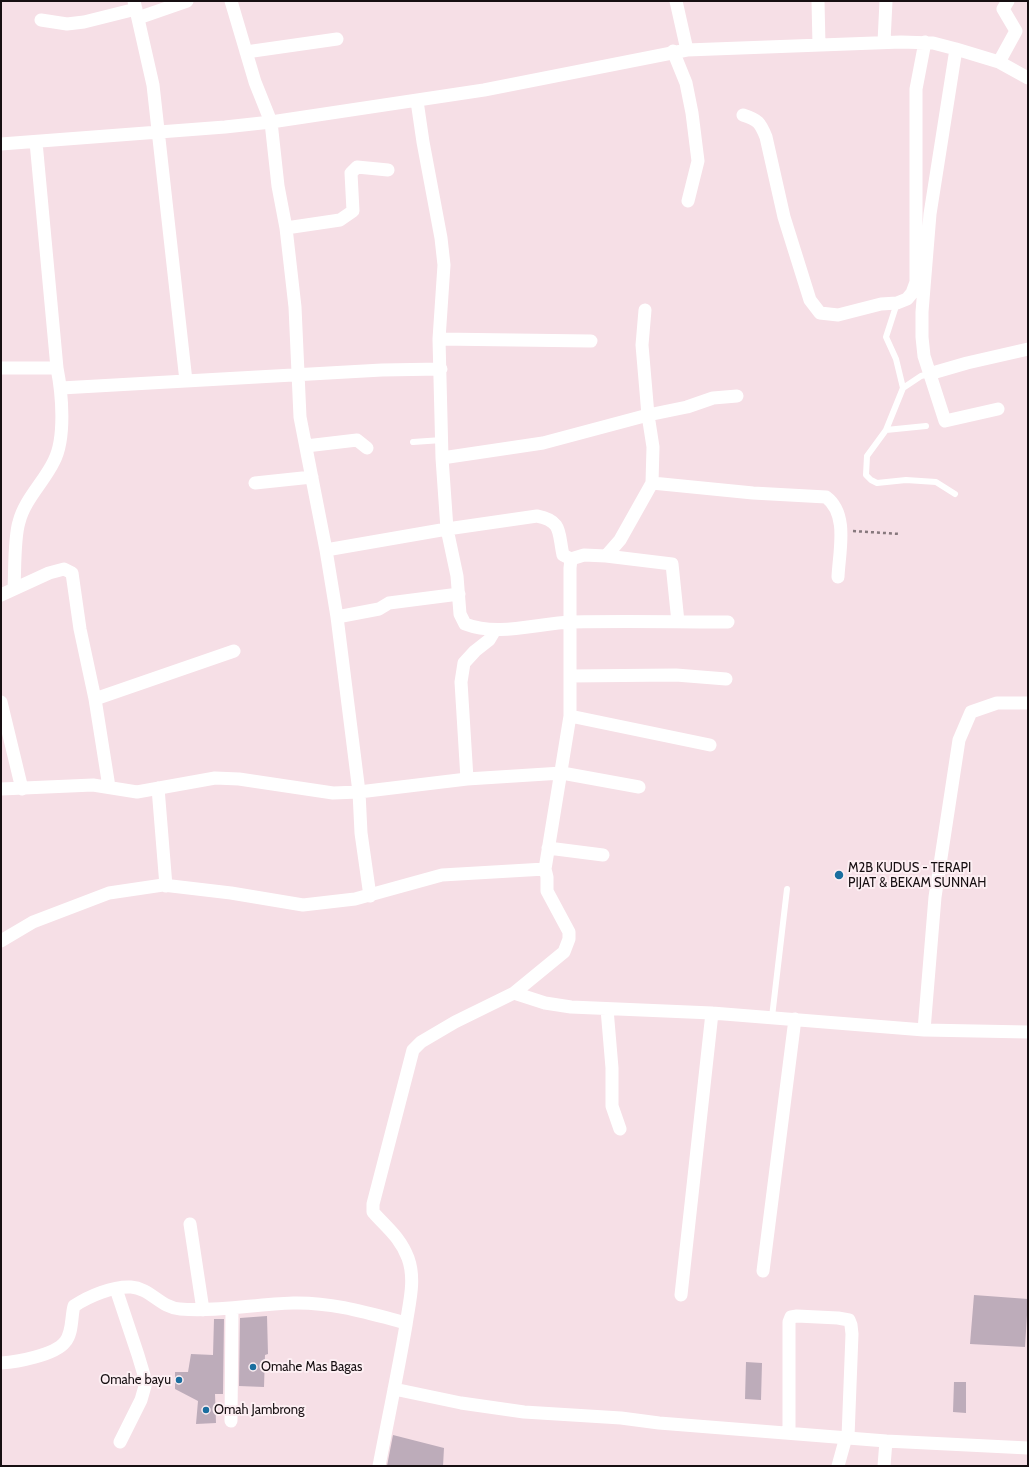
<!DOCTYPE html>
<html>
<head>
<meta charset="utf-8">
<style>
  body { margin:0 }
  #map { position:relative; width:1029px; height:1467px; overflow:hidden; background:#f6dfe6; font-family:Cabin,sans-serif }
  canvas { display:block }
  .frame { position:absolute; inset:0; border:2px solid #170f12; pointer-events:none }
</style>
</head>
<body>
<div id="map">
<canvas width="1029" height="1467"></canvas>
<div class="frame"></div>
</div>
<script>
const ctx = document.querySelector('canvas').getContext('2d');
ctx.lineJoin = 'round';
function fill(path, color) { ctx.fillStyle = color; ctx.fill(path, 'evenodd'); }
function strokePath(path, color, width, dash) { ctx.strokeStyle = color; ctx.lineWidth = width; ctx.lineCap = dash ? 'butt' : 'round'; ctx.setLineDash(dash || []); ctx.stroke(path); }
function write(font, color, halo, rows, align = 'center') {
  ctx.font = font + ' Cabin,sans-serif'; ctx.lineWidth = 4; ctx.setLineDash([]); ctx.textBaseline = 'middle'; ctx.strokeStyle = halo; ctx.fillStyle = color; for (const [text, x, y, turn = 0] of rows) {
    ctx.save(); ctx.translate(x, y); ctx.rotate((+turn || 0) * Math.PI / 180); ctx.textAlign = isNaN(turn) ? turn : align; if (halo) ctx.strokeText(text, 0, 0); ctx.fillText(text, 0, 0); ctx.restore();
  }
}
fill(new Path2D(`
  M 974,1295 L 1028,1299 L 1025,1347 L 970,1344 Z
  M 267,1316 L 268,1354 L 265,1355 L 264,1387 L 239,1386 L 240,1318 Z
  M 214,1319 L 224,1319 L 223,1394 L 215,1394 L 216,1423 L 196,1424 L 198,1401 L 175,1389 L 175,1372 L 188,1372 L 191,1354 L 213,1355 Z
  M 746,1362 L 762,1363 L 761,1400 L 745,1399 Z
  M 954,1382 L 966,1382 L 966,1413 L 953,1412 Z
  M 393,1435 L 444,1448 L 443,1466 L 387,1466 Z`), '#bdacba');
strokePath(new Path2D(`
  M 853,531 L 900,534`), '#87787d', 2.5, [3, 3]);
strokePath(new Path2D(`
  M 897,303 L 886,337 L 896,359 L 903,388
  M 929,374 L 921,376 L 903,388 L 886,430 L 867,456 L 866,475 L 871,480 L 877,483 L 906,480 L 936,482 L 955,494
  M 886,430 L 926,426
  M 413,442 L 442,440
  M 772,1017 L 787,889`), '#fff', 6);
strokePath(new Path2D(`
  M 134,1 L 153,85 L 186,381
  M 231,1 L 255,82 L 271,122 L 278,186 L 286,228 L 295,307 L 300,417 L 326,550 L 337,617 L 359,792 L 361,833 L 370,896
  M 676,1 L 687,50
  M 818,1 L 819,45
  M 138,18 L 187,1
  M 41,20 L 67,24 L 84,22 L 136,9
  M 884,42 L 886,1
  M 956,49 L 930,214 L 922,312 L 922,337 L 924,356 L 945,421 L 998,409
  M 673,51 L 686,83 L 692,113 L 698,161 L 688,201
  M 246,52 L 337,39
  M 999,62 L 1016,31 L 1003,9 L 1008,1
  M 417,101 L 423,142 L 441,238 L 444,265 L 439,339 L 442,458 L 447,529 L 457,576 L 460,614 L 465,624 C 499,637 537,623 573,622 C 624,621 676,622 728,622
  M 743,115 C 758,120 760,122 766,137 L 784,217 L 810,300 L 820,313 L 838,315 L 881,304 L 897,303 L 907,299 L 912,293 L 916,282 L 916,89 L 925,42
  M 1,144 L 225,127 L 271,122 L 484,90 L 687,50 L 901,42 L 933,43 L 956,49 L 999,62 L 1028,78
  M 286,228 L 340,220 L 353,211 L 351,173 L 357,167 L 388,170
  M 439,339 L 591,341
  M 1,368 L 57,368
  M 929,374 L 967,363 L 1028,349
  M 61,388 L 382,370 L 441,369
  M 306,446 L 357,440 L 367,448
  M 442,458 L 543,443 L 648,415 L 687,407 L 713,398 L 737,396
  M 255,483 L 312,477
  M 652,483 L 753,493 L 826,497 C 849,514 839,552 838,577
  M 326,550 L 447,529 L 537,516 C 563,521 558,533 563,555 L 571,559
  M 606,556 L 672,564 L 678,622
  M 14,589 C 15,570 14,538 19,522 C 25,499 44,482 54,461 C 66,438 62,393 57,368 L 36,142
  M 1,595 L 49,573 L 64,569 L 72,573 L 80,629 L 95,699 L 109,787
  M 337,617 L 379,609 L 389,603 L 459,594
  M 570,676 L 676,675 L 726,679
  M 95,699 L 234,651
  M 1,702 L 22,789
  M 570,716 L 710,745
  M 467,779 L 461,682 L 464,663 L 475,651 L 489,640 L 495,630
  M 158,788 L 166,886
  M 1,789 L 93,785 L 137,792 L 215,778 L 239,779 L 333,793 L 359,792 L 467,779 L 562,773 L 639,787
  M 548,848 L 603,855
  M 1,941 L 33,922 L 109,893 L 163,885 L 231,893 L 303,905 L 355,899 L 442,875 L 545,869
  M 514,993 L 545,1003 L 571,1007 L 712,1013 L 924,1030 L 1028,1032
  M 607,1009 L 612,1068 L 612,1106 L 620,1129
  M 924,1030 L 935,897 L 959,740 L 971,712 L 997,703 L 1028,703
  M 190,1224 L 203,1310
  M 763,1271 L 795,1019
  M 116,1289 L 138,1355 L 144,1375 L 145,1386 L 141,1400 L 120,1442
  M 681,1295 L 712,1013
  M 1,1363 C 17,1362 55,1355 65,1342 C 73,1333 71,1316 74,1306 C 89,1296 113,1286 131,1287 C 150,1288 161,1308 180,1309 C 218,1312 255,1304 293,1303 C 332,1302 368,1313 406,1323
  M 394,1389 L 461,1403 L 524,1412 L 621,1418 L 659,1423 L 886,1441 L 1028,1448
  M 231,1421 L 232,1309
  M 789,1433 L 789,1322 L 791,1317 L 797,1316 L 838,1318 L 849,1320 L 851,1325 L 852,1334 L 848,1437
  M 379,1466 C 388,1419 398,1372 406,1325 C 409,1303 416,1280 408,1258 C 400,1237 387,1228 373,1212 L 373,1204 L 413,1050 L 421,1042 L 455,1022 L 514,993 L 564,952 L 569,939 L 569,932 L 547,891 L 547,877 L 545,869 L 570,716 L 570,568 L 571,559 L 584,555 L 606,556 L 620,540 L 652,483 L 653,447 L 648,415 L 642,345 L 645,310
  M 838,1466 L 846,1437
  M 884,1466 L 886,1441`), '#fff', 13);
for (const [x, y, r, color] of [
  [839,875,5,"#1a6e9f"],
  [253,1367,4,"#1a6e9f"],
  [179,1380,4,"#1a6e9f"],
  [206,1410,4,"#1a6e9f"]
]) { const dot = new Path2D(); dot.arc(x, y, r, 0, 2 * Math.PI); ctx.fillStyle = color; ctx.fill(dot); strokePath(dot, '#fdeff3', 1.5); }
write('13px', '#170f12', '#fdeff3', [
  ["M2B KUDUS - TERAPI",848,868],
  ["PIJAT & BEKAM SUNNAH",848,883],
  ["Omahe Mas Bagas",261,1367],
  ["Omahe bayu",171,1380,"right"],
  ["Omah Jambrong",214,1410]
], 'left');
</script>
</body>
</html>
